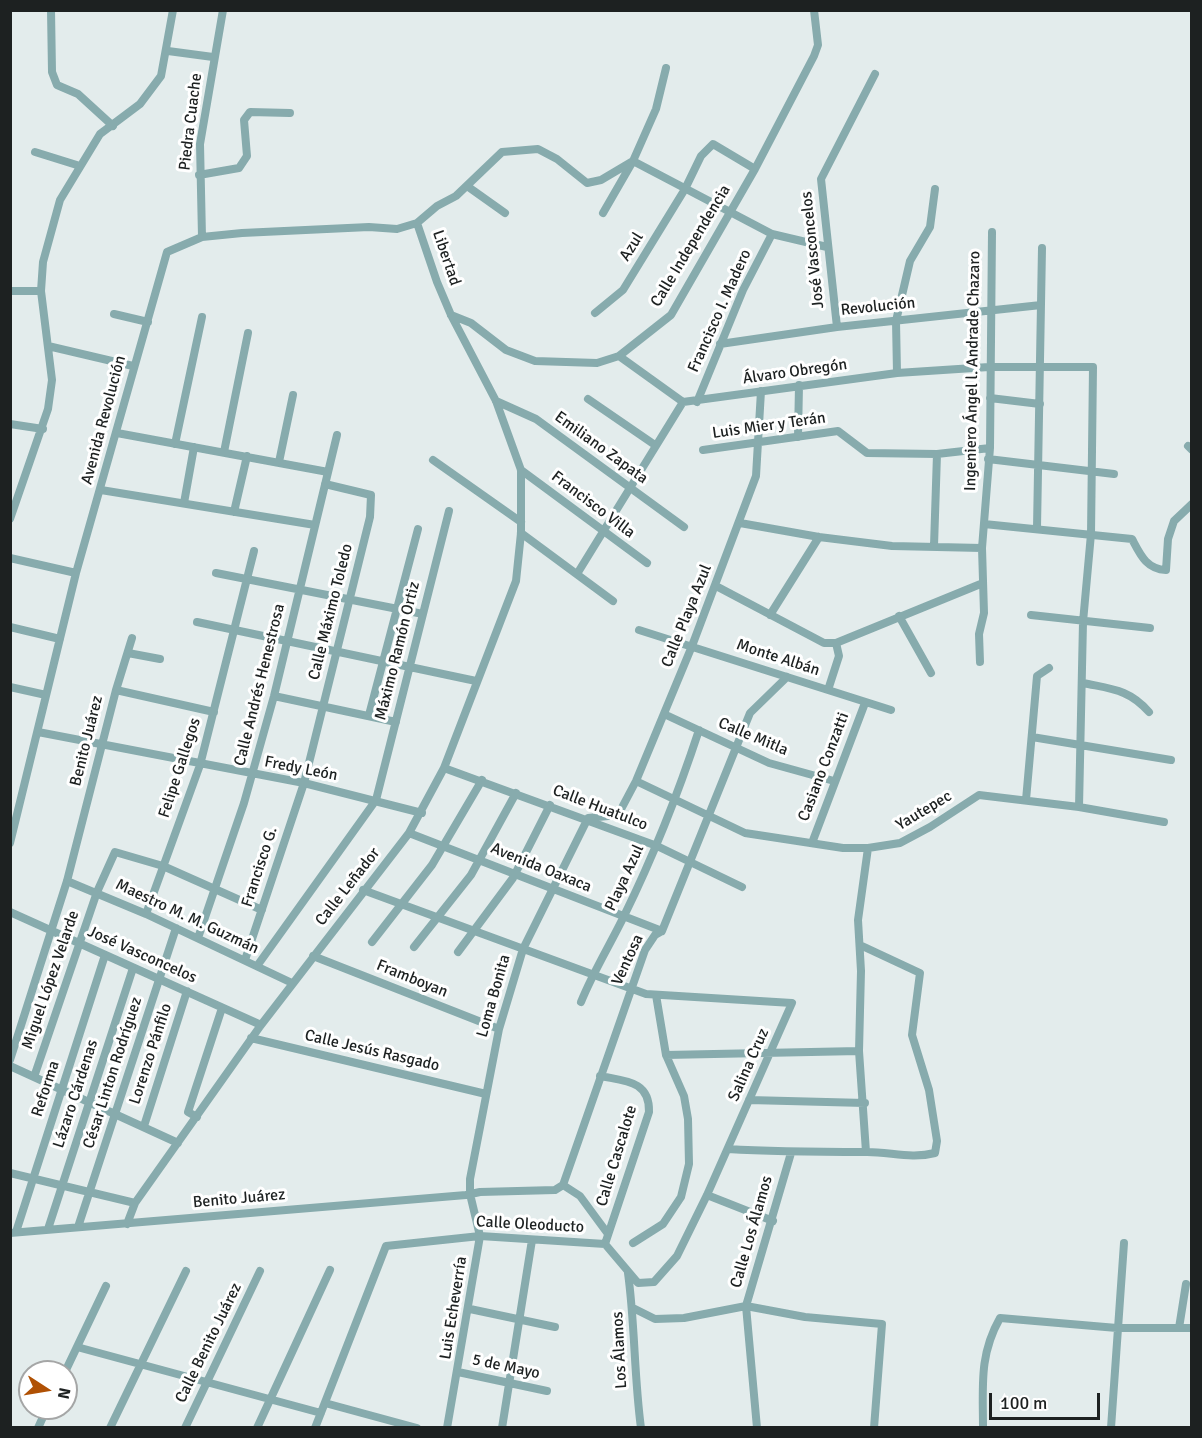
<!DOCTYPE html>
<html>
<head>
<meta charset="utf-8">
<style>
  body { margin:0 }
  #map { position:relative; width:1202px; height:1438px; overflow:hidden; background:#e3ecec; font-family:Signika,sans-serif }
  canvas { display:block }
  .frame { position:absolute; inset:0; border:12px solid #1d2121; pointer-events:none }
  .north { position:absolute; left:18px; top:1360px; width:60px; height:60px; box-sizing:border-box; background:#fff; border:2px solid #a5a6a6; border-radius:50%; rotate:102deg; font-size:16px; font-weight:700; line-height:24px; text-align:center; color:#1d2121 }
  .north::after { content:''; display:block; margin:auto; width:21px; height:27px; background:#b05104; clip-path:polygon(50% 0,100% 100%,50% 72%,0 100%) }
  .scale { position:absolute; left:989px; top:1393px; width:111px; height:27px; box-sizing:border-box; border:3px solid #1d2121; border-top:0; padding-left:8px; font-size:18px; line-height:21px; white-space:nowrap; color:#1d2121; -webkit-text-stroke:4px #fff; paint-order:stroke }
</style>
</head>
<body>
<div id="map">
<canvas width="1202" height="1438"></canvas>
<div class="frame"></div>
<div class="north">N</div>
<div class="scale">100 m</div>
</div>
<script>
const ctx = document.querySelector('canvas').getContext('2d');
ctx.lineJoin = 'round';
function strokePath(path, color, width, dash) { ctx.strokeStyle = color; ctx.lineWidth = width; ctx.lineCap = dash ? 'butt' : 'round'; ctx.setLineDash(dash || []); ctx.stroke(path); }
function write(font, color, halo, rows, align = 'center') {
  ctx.font = font + ' Signika,sans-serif'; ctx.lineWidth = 6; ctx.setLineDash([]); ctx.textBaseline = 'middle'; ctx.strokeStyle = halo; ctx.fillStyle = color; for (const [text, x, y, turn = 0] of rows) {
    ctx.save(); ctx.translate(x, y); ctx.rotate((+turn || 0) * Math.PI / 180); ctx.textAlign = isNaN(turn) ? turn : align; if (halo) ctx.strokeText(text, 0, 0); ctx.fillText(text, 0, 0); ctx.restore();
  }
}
strokePath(new Path2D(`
  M 51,10 L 52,72 L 57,85 L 78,94 L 113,126
  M 168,51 L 213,57
  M 35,152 L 80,166
  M 199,175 L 239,168 L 247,156 L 244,120 L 250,112 L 290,113
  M 467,186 L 505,213
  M 603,213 L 633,161 L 656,109 L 666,68
  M 202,237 L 200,144 L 223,10
  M 10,291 L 41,291
  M 595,313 L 623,290 L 685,189 L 701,156 L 713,144 L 755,169
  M 114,314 L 148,322
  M 451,315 L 471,323 L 506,350 L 535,361 L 597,363 L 619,356 L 671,315 L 755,169 L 814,56 L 818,45 L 814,10
  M 837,327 L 821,179 L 875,74
  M 720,344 L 837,327 L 1041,305
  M 48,346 L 133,366
  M 619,356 L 683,402 L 897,373 L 989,367 L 1093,367 L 1091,534 L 1083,622 L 1079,807
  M 897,373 L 896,321 L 910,261 L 930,227 L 935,189
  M 990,398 L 1040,404
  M 588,399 L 655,445
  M 496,401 L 536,419 L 684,527
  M 697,402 L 743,290 L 772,234
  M 10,424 L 43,429
  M 117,433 L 328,472
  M 798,437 L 799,385
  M 175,444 L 202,317
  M 1188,446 L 1192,450
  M 703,450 L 838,431 L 867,453 L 937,454 L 990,448
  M 224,452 L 248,333
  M 988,459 L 1114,474
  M 433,460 L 521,522
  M 279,462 L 293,395
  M 521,470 L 647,563
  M 101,490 L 315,525
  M 184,503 L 194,447
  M 234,512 L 247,456
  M 10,519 L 48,409 L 52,380 L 41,291 L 43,262 L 60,200 L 100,134 L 140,104 L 161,76 L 173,10
  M 740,523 L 819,537 L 892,546 L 982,548
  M 984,524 L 1132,539 C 1140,554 1146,569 1166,570 L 1168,539 L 1174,521 L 1192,504
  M 1037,528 L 1042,248
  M 521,533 L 613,601
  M 934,546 L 937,454
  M 10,558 L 76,573
  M 216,573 L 423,614
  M 577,574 L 683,402
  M 716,586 L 824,643 L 836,643 L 983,583
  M 770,615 L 819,537
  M 1031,615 L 1150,628
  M 899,616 L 931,673
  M 197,622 L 476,681
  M 10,627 L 60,639
  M 639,630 L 891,710
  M 128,653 L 160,659
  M 980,662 L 979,634 L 984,613 L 982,548 L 990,448 L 992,232
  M 1083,683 C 1111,689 1129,689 1149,712
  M 10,687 L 46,695
  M 116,690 L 214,712
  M 828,690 L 839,656 L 836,643
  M 274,696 L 396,722
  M 664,714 L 769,763 L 834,781
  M 369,715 L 418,529
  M 38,732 L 304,783 L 422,813
  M 1032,737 L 1171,760
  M 444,768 L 657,846 L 742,887
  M 636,781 L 745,833 L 843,848 L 868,848 L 900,843 L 930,827 L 979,795 L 1079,807 L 1164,822
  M 1026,800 L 1037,676 L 1049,668
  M 409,833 L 662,931
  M 10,843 L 76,573 L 167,252 L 202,237 L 242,233 L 369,227 L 397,229 L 417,223 L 437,206 L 456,196 L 502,152 L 538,149 L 557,159 L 587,183 L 601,180 L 633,161 L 772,234 L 827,247
  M 812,843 L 865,703
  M 67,881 L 146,914 L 292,983
  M 10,912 L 261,1025
  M 146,914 L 200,765 L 254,551
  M 198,938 L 244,803 L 274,696 L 337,435
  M 372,942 L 432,865 L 482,780
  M 414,947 L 471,875 L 516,793
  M 458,952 L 513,878 L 550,805
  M 313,956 L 499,1029
  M 245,960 L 304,783 L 370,517 L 371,495 L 325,484
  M 257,966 L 376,800 L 449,511
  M 581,1002 C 593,972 610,945 624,916 C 654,855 678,794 699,730
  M 251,1038 L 486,1094
  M 666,1055 L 859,1051
  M 10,1060 L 67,881 L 116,690 L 132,638
  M 10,1066 L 178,1143
  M 600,1076 C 624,1081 650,1080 649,1112 L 605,1244
  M 34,1077 L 97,892 L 115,852 L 163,866 L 262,910
  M 749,1100 L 865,1103
  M 197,1117 L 188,1112 L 222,1008
  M 144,1126 L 187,991
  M 728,1149 C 775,1152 820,1152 867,1152 C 891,1152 911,1159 935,1153 L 937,1141 L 929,1090 L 912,1035 L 920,973 L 860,945
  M 866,1152 L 859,1051 L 861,971 L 858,920 L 868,848
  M 10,1173 L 135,1203
  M 563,1185 L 580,1196 L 608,1234
  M 707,1195 L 773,1221
  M 127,1224 L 135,1203 L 261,1025 L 409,833 L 444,768 L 516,581 L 521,533 L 521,470 L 496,401 L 451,315 L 437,282 L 417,223
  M 78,1227 L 176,928
  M 48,1229 L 133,968
  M 16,1232 L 105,955
  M 10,1233 L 466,1195 L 480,1192 L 555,1190 L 563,1185 L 645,950 L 655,935 L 662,931 L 750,713 L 787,677
  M 633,1243 L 663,1224 L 681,1197 L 689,1164 L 688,1119 L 684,1096 L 666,1055 L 656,995
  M 628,1273 C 635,1324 634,1376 641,1428
  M 633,1308 L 655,1319 L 684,1318 L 746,1306 L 805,1317 L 882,1324 L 874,1428
  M 470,1309 L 555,1327
  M 1179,1328 L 1186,1284
  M 77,1347 L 321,1413
  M 65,1372 L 106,1286
  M 458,1372 L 547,1391
  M 325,1403 L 417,1428
  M 38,1428 L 47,1408
  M 110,1428 L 186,1271
  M 185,1428 L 260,1271
  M 257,1428 L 330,1270
  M 315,1428 L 386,1246 L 480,1236 L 605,1244 L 638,1283 L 654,1282 L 677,1256 L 707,1195 L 792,1003 L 646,994 L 363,890
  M 447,1428 L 480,1236 L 470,1194 L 470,1179 L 499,1029 L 523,949 L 588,818 L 618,815 L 636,781 L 692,646 L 756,476 L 761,391
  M 502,1428 L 532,1240
  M 757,1428 L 746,1306 L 791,1153
  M 983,1428 C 983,1386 979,1355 1000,1318 L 1117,1328 L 1192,1328
  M 1111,1428 L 1124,1243`), '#87abad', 8);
write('16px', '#1d2121', '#fff', [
  ["Piedra Cuache",191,122,-83],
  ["Calle Independencia",691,246,-59],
  ["Azul",632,247,-58],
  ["José Vasconcelos",813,250,-96],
  ["Libertad",446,258,71],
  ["Revolución",878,307,-6],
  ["Francisco I. Madero",720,311,-66],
  ["Ingeniero Ángel l. Andrade Chazaro",973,371,-89],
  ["Álvaro Obregón",795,372,-8],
  ["Avenida Revolución",104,420,-75],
  ["Luis Mier y Terán",769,426,-8],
  ["Emiliano Zapata",601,448,36],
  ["Francisco Villa",593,505,37],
  ["Calle Máximo Toledo",331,612,-76],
  ["Calle Playa Azul",687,616,-68],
  ["Máximo Ramón Ortiz",398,651,-76],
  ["Monte Albán",778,658,18],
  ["Calle Andrés Henestrosa",260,685,-76],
  ["Calle Mitla",753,737,23],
  ["Benito Juárez",87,741,-76],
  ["Casiano Conzatti",824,767,-69],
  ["Felipe Gallegos",180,768,-72],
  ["Fredy León",301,769,11],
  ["Calle Huatulco",600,808,21],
  ["Yautepec",924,811,-31],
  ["Francisco G.",260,867,-72],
  ["Avenida Oaxaca",541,868,22],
  ["Playa Azul",625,878,-65],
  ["Calle Leñador",348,887,-52],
  ["Maestro M. M. Guzmán",187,917,25],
  ["José Vasconcelos",142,955,24],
  ["Ventosa",628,960,-65],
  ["Framboyan",412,979,22],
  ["Miguel López Velarde",51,980,-71],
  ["Loma Bonita",494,996,-74],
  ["Calle Jesús Rasgado",372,1051,13],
  ["Lorenzo Pánfilo",151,1054,-72],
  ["Salina Cruz",749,1065,-66],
  ["César Linton Rodríguez",113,1073,-72],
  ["Reforma",46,1089,-72],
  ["Lázaro Cárdenas",76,1094,-72],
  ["Calle Cascalote",617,1156,-73],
  ["Benito Juárez",239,1199,-5],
  ["Calle Oleoducto",530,1225,3],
  ["Calle Los Álamos",752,1232,-74],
  ["Luis Echeverría",454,1308,-81],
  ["Calle Benito Juárez",209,1343,-64],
  ["Los Álamos",620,1350,-93],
  ["5 de Mayo",506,1367,12]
]);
</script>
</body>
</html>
